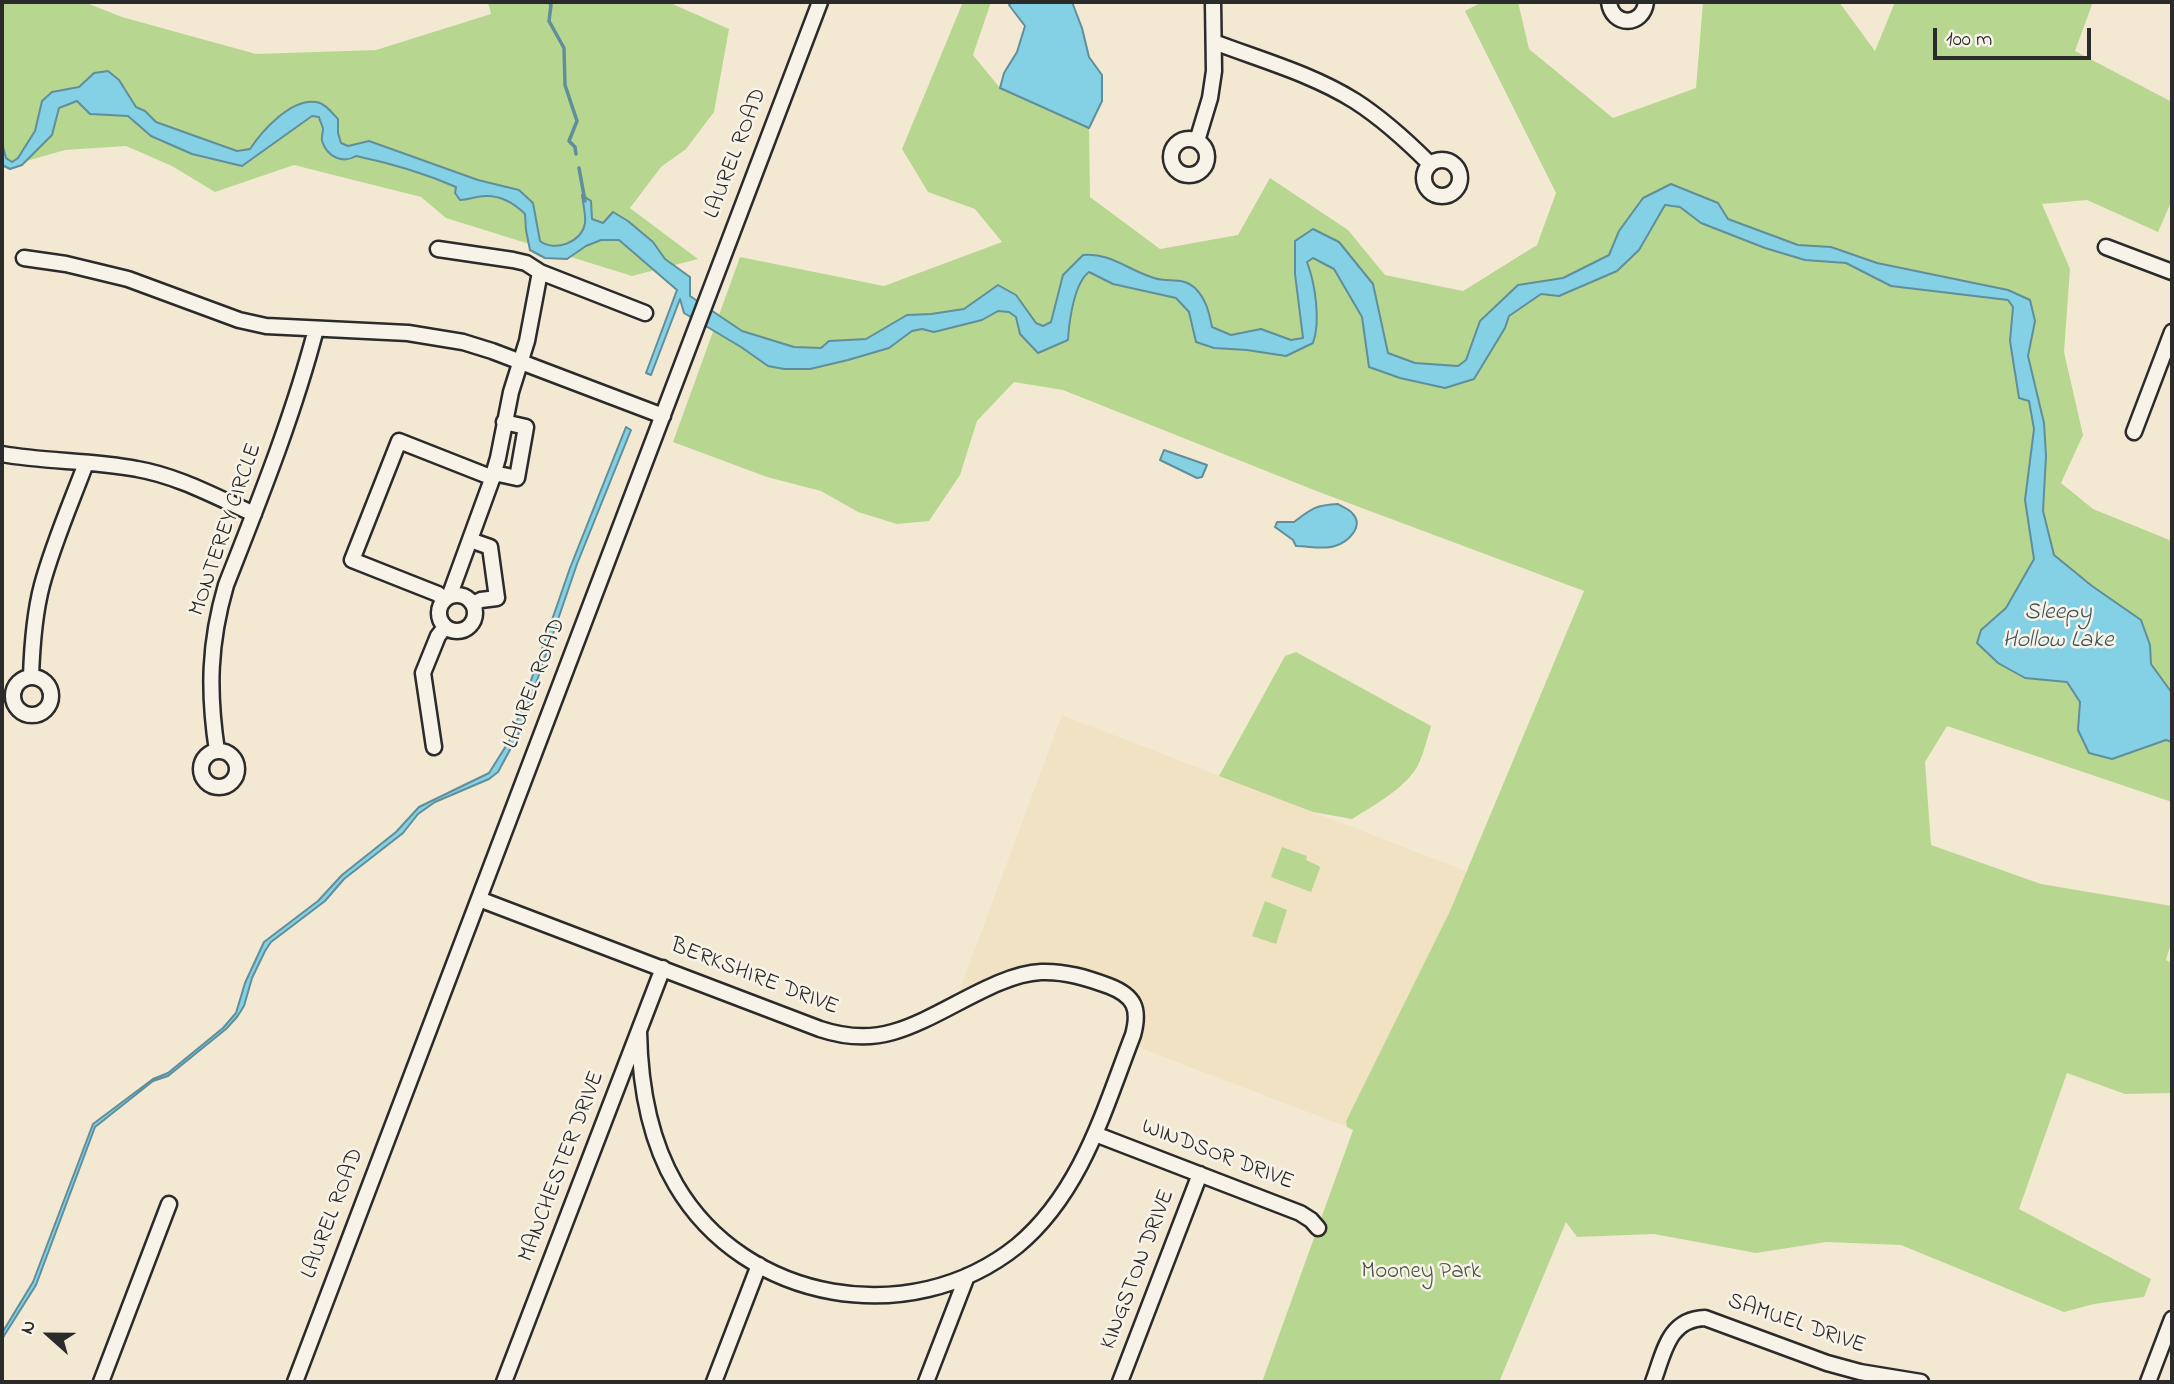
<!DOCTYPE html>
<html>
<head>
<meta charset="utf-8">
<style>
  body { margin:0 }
  #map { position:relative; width:2174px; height:1384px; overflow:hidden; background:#f3e9d3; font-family:"Indie Flower",sans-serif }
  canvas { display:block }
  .frame { position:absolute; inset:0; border:4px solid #2b2b2b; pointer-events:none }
  .north { position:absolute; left:14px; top:1300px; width:70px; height:70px; -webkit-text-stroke:5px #f7f3e8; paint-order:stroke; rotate:291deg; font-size:19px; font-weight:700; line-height:28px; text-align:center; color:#2b2b2b }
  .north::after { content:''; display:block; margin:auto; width:24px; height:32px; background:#2b2b2b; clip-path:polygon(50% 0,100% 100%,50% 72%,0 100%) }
  .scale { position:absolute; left:1933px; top:28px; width:158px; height:32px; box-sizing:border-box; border:4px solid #2b2b2b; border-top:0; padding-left:9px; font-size:21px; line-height:24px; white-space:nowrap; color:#2b2b2b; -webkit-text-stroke:5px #f7f3e8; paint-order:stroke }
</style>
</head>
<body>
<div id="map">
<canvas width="2174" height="1384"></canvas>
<div class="frame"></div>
<div class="north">N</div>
<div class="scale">100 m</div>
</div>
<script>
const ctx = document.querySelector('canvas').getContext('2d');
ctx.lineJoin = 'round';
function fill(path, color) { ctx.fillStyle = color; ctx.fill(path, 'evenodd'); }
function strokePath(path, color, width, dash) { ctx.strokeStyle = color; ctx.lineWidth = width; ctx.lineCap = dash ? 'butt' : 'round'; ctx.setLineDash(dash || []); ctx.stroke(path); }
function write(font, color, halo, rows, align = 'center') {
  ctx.font = font + ' "Indie Flower",sans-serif'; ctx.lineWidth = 5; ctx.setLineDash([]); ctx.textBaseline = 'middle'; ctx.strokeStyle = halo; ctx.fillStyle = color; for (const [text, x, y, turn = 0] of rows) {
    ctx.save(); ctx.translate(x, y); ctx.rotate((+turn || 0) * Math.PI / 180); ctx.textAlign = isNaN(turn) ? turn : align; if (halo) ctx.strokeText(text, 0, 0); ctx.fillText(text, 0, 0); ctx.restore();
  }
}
fill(new Path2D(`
  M 1062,715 L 1466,871 L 1450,911 L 1346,1121 L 1347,1127 L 1135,1046 L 1145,1018 L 1144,1008 L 1138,995 L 1125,984 L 1074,965 L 1035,965 L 1006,974 L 957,997 Z`), '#f1e2c4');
fill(new Path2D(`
  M 2,2 L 84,2 L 122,17 L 256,54 L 376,50 L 491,14 L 488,2 L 668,2 L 729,29 L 714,112 L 686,149 L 661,167 L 630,208 L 698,259 L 632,276 L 446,218 L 421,197 L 294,165 L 215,192 L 172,166 L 126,146 L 65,150 L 2,168 Z
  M 963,2 L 991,2 L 973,55 L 1000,88 L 1089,128 L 1090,197 L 1160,249 L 1238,235 L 1270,178 L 1348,230 L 1385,275 L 1463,291 L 1537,245 L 1556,193 L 1465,11 L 1482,2 L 1518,2 L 1529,49 L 1613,118 L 1696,88 L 1703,2 L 1839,2 L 1875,51 L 1895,2 L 2093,2 L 2075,51 L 2172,102 L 2172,200 L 2158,232 L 2087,200 L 2042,204 L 2070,269 L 2064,352 L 2083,435 L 2061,483 L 2093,509 L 2172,541 L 2172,802 L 1947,726 L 1925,762 L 1931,845 L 2041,884 L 2172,906 L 2172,940 L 2166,960 L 2172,963 L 2172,1093 L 2125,1094 L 2067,1073 L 2019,1209 L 2151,1279 L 2144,1297 L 2094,1304 L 2064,1312 L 1901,1245 L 1826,1242 L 1756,1253 L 1654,1234 L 1577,1237 L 1566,1222 L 1499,1382 L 1262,1382 L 1353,1130 L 1347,1127 L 1346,1121 L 1450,911 L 1584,591 L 1319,492 L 1063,390 L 1014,382 L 977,421 L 960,475 L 929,521 L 897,524 L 858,512 L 821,491 L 767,477 L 673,442 L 740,257 L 884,286 L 1002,242 L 975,209 L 928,192 L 902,149 Z
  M 1296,652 L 1431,726 C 1427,739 1424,752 1419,763 C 1409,786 1373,806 1352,819 L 1313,812 L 1219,776 L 1285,656 Z
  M 1282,847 L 1307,856 L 1306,860 L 1319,866 L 1320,868 L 1311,892 L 1271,877 Z
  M 1265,901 L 1287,910 L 1276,944 L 1252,936 Z`), '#b7d790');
const water = new Path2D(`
  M 1012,2 L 1072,2 L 1082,28 L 1089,57 L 1102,75 L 1102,101 L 1089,128 L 1000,88 L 1004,73 L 1017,52 L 1025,26 L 1009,5 Z
  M 108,71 L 119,80 L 136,107 L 145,111 L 156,122 L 237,151 L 250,149 C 262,131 291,98 316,102 C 325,103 332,113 338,119 L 338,133 L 341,143 L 348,146 L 369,141 L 478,180 L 519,190 L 533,203 L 540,241 C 554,252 582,243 585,223 C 586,215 583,204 582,195 L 591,201 L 592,219 L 603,223 L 613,212 L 628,221 L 653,242 L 665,259 L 690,277 L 690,296 L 742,331 L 794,347 L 821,348 L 829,341 L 866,339 L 907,315 L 931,314 L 964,309 L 998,285 L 1016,295 L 1036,323 L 1043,326 L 1051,322 L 1063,275 L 1083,255 C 1109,252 1130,271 1154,278 C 1169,283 1182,276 1195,288 C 1206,299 1209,312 1212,327 L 1231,335 L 1261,329 L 1291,340 L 1303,338 L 1295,274 L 1295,241 L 1313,229 L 1339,242 L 1373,284 L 1388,353 L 1415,363 L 1458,366 L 1466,360 L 1480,321 L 1518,285 L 1563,278 L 1609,255 L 1619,231 L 1643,198 L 1671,184 L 1718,203 L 1728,219 L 1798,245 L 1831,247 L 1877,263 L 2008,290 L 2030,300 L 2035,321 L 2028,356 L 2044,423 L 2046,456 L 2043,511 L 2054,555 L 2092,586 L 2141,620 L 2150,645 L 2151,664 L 2172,693 L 2172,742 L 2166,740 L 2112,759 L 2089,753 L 2078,730 L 2080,702 L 2067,682 L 2025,678 L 1998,663 L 1977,643 L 1981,630 L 2006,608 L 2034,559 L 2025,500 L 2034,429 L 2029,401 L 2019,398 L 2010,341 L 2013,307 L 2008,300 L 1891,286 L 1846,263 L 1805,260 L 1765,248 L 1701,223 L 1680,207 L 1665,205 L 1639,250 L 1617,271 L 1559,296 L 1541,294 L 1509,316 L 1505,328 L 1474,379 L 1445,388 L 1400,378 L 1369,367 L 1362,317 L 1334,269 L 1313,258 L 1307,262 C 1315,283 1321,321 1313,343 L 1286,356 L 1247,350 L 1214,348 L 1196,342 L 1189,312 L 1176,298 L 1113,284 L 1089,272 C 1074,283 1069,322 1068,340 L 1038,353 L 1020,334 L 1016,317 L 1009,312 L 998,311 L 982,320 L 934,332 L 922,329 L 912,331 L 889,348 L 848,360 L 810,369 L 784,369 L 768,366 L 741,347 L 684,313 L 680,299 L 651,375 L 646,373 L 677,290 L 619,240 L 601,240 L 586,246 L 567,259 L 545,258 L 530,250 L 526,230 L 525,214 C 512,201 496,193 477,197 C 471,198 467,200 460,200 L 455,193 L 456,187 C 424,173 390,163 356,156 C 343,164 327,157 322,141 C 321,137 323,133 323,129 C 323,127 319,119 319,117 L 312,116 L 242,166 L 192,154 L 151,136 L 128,116 L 90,114 L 77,101 L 59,108 L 52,135 L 22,165 L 10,169 L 2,165 L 2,143 L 6,158 L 12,162 L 18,158 L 35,131 L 42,101 L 52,92 L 79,87 L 94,73 Z
  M 626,427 L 631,430 L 577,564 L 519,733 L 498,772 L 489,779 L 435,802 L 418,814 L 403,833 L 344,879 L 325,901 L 271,942 L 265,951 L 252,978 L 244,1006 L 237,1017 L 226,1029 L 168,1076 L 153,1081 L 95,1127 L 36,1285 L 2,1339 L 2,1333 L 33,1282 L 93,1124 L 153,1079 L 168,1073 L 223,1028 L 236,1013 L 245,983 L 264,942 L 318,901 L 342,875 L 396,832 L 419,807 L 489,773 L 511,738 L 570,568 Z
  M 1164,450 L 1207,465 L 1202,477 L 1197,478 L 1160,460 Z
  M 1338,504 C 1342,507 1349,509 1352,513 C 1365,526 1348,542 1335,546 C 1323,550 1309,546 1296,546 L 1293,540 L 1275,527 L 1277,522 L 1294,522 C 1311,509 1315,505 1338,504 Z`);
fill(water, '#84d0e4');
strokePath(water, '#608e9a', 2);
strokePath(new Path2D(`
  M 549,2 L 551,5 L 549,21 L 564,48 L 565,85 L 577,121 L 569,141 L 575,147 L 576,154
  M 579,168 L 585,201`), '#608e9a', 3.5);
const minor = new Path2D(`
  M 1609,2 C 1612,27 1643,27 1646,2
  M 1214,42 C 1261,60 1312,74 1355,101 C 1383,119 1407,141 1430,164
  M1171 157a18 18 0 1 1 36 0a18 18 0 1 1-36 0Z
  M 1197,141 L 1210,98 L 1214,71 L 1213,2
  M1424 178a18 18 0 1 1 36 0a18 18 0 1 1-36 0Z
  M 2106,247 L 2172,272
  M 438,249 L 513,260 L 526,263 L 540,272
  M 24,258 L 66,264 L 128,279 L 239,320 L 266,326 L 408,333 L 463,342 L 492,351 L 663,416
  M 2134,432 L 2172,332
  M 2,454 C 46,462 92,460 137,469 C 178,476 216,497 254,514
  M 494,473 L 517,478 L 526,427 L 504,422
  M 470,540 L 490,547 L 497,598 L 481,600 L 473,604
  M439 613a18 18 0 1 1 36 0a18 18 0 1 1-36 0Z
  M 449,597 L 491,482 L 498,458 L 511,392 L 527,341 L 540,272 L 645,313
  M 444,600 L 438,594 L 352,560 L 399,441 L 493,478
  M 31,677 C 32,646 34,615 42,585 C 53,544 71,503 86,463
  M13 696a19 19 0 1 1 38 0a19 19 0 1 1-38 0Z
  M 434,747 L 423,673 L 438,636 L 445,627
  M201 769a18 18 0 1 1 36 0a18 18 0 1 1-36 0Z
  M 217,751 C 208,691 209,643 226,585 C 259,501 293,417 316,329
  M 479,899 L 820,1029 C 844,1037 869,1039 893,1032 C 940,1019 995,974 1041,972 C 1065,971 1087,978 1109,986 C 1135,996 1140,1009 1133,1035 C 1104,1110 1081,1193 1017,1246 C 911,1331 745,1303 676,1185 C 649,1139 640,1085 639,1032
  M 1095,1134 L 1300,1213 L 1311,1220 L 1318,1228
  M 101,1382 L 169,1204
  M 295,1382 L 820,2
  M 504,1382 L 663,968
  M 714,1382 L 759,1265
  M 926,1382 L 967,1276
  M 1120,1382 L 1200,1174
  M 1653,1382 C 1664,1353 1668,1319 1705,1318 L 1827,1363 L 1860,1372 L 1921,1382
  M 2148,1382 L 2172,1319`);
strokePath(minor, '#2b2b2b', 19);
strokePath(minor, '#f7f3e8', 14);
write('23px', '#2b2b2b', '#f7f3e8', [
  ["LAUREL ROAD",737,154,-69],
  ["MONTEREY CIRCLE",227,530,-71],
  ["LAUREL ROAD",536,684,-69],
  ["BERKSHIRE DRIVE",754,978,21],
  ["WINDSOR DRIVE",1217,1156,21],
  ["MANCHESTER DRIVE",563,1167,-69],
  ["LAUREL ROAD",334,1214,-69],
  ["KINGSTON DRIVE",1139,1270,-69],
  ["SAMUEL DRIVE",1796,1325,19]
]);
write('23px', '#4e5644', '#f7f3e8', [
  ["Mooney Park",1421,1273]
]);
write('italic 24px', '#415459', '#f7f3e8', [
  ["Sleepy",2058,614],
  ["Hollow Lake",2058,642]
]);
</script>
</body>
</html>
